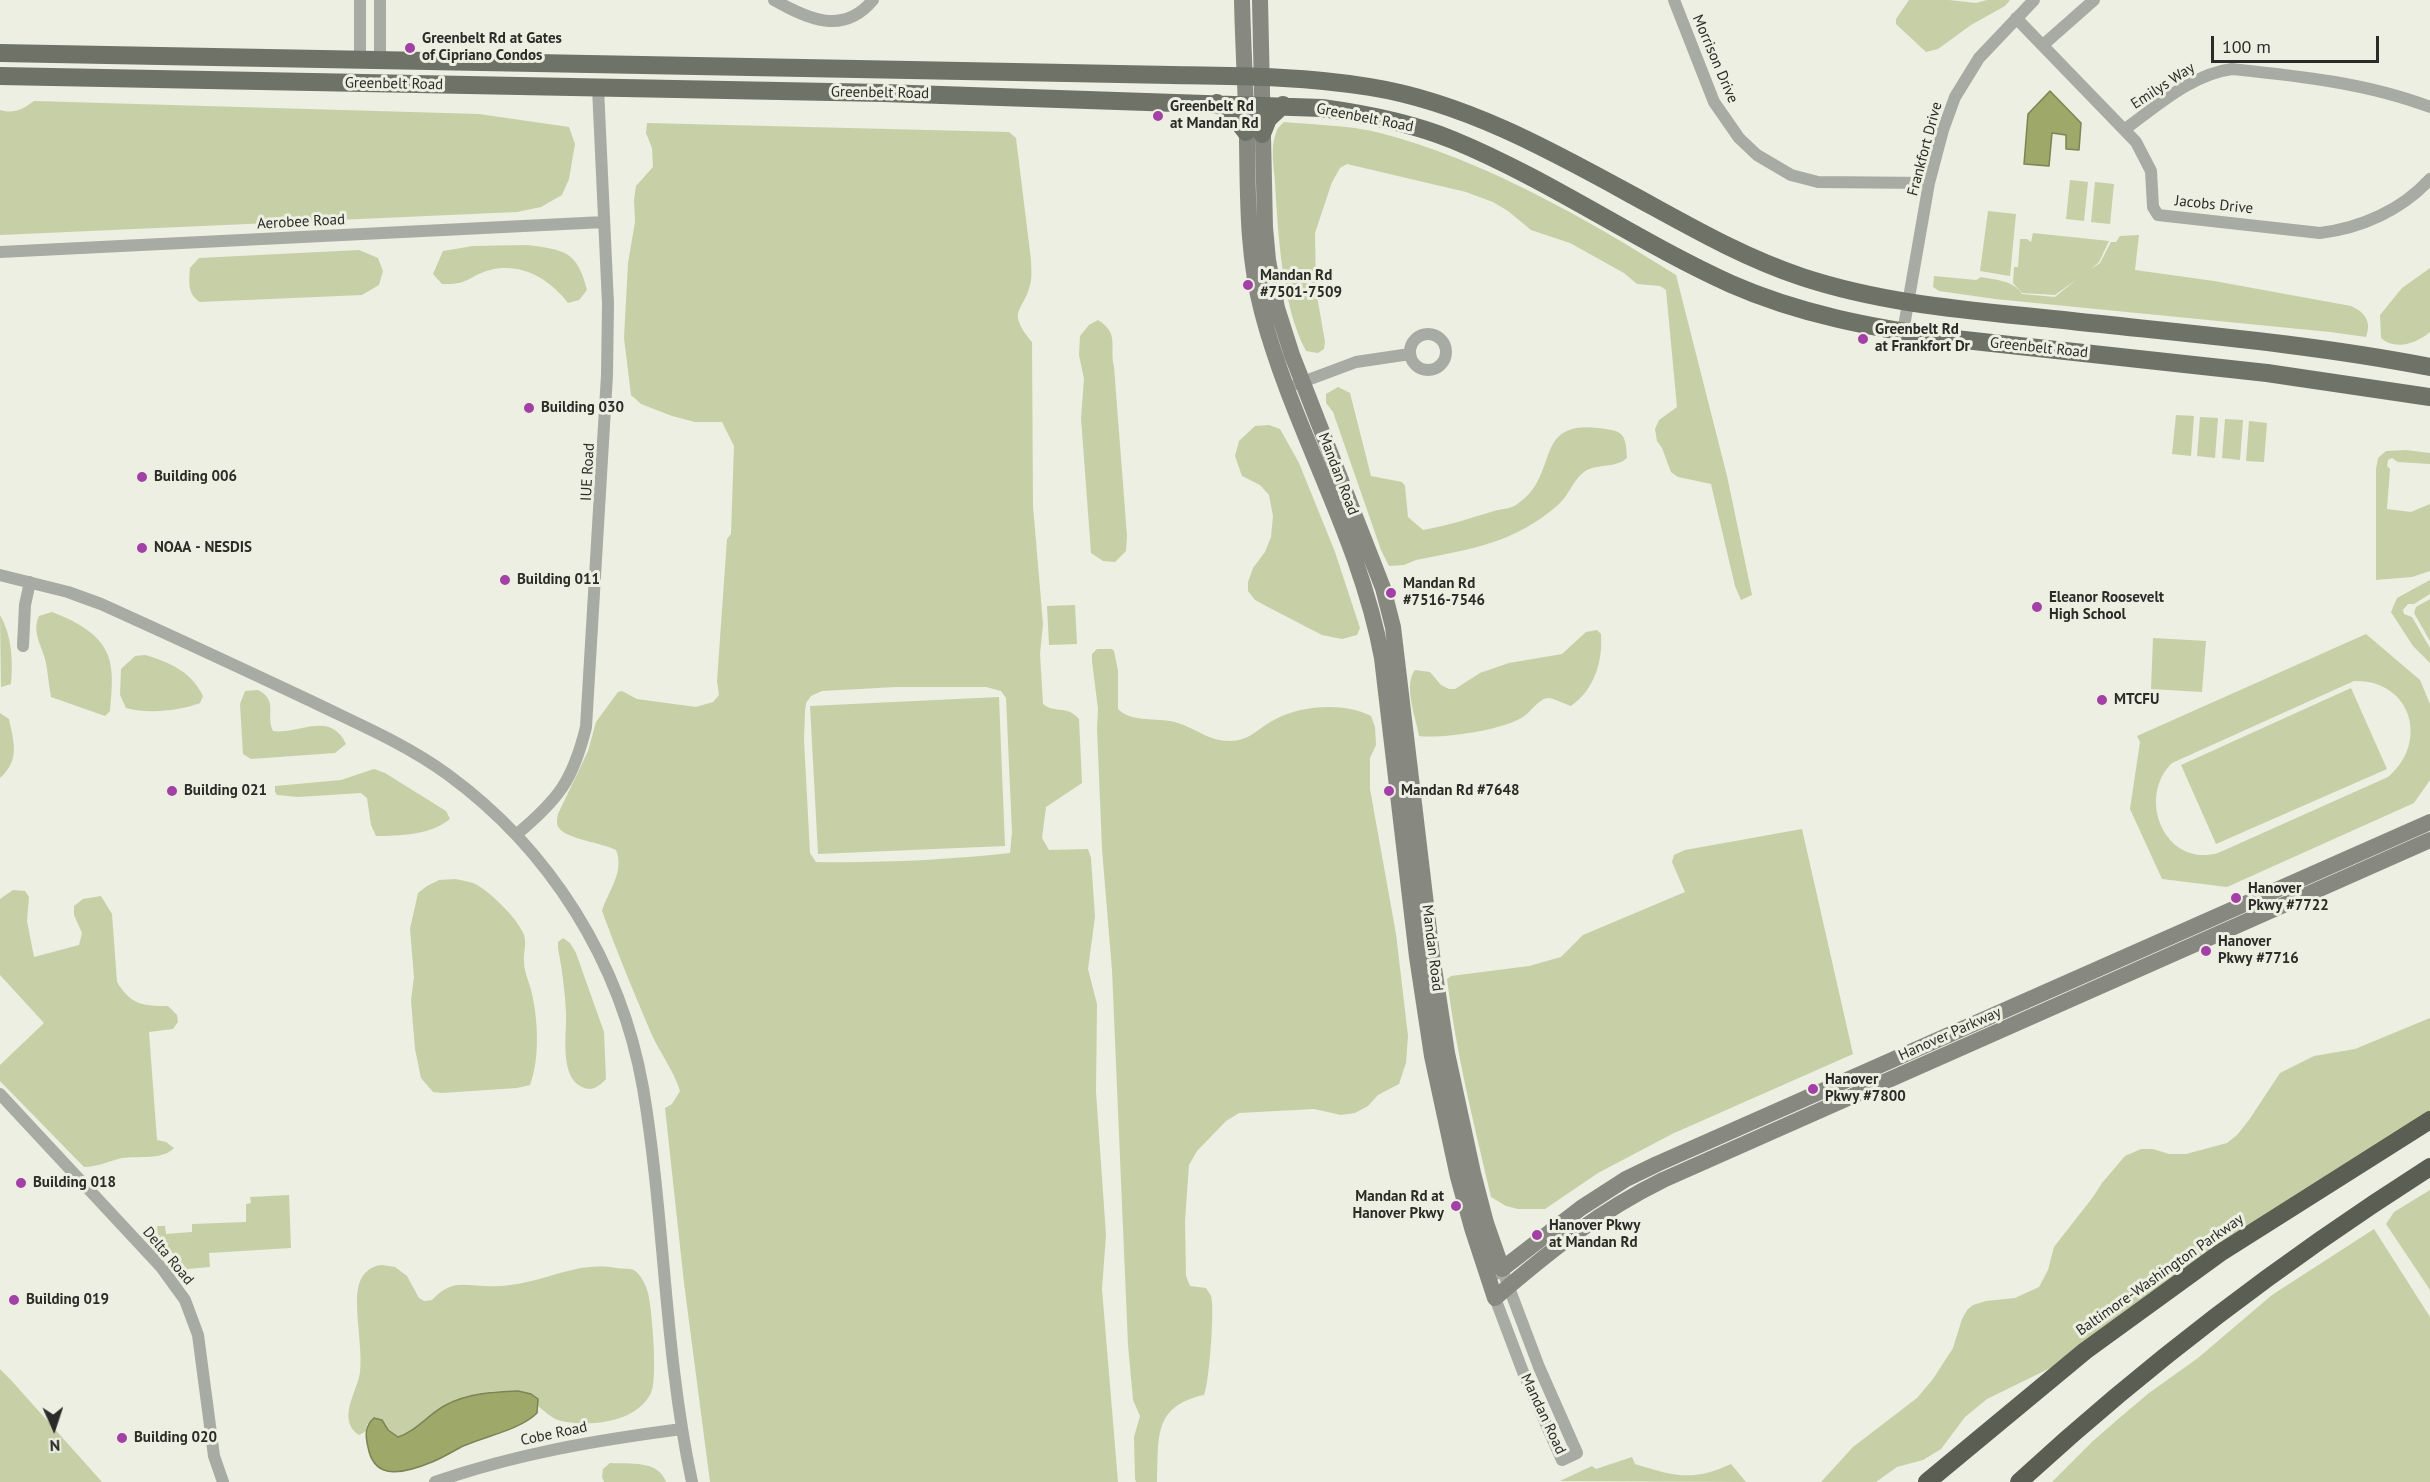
<!DOCTYPE html>
<html>
<head>
<meta charset="utf-8">
<style>
  body { margin:0 }
  #map { position:relative; width:2430px; height:1482px; overflow:hidden; background:#ecefe1; font-family:"PT Sans",sans-serif }
  canvas { display:block }
  .north { position:absolute; left:24px; top:1398px; width:60px; height:60px; -webkit-text-stroke:4px #ecefe1; paint-order:stroke; rotate:177deg; font-size:16px; font-weight:700; line-height:24px; text-align:center; color:#2b2c27 }
  .north::after { content:''; display:block; margin:auto; width:21px; height:27px; background:#2b2c27; clip-path:polygon(50% 0,100% 100%,50% 72%,0 100%) }
  .scale { position:absolute; left:2211px; top:36px; width:168px; height:27px; box-sizing:border-box; border:3px solid #2b2c27; border-top:0; padding-left:8px; font-size:18px; line-height:21px; white-space:nowrap; color:#2b2c27; -webkit-text-stroke:4px #ecefe1; paint-order:stroke }
</style>
</head>
<body>
<div id="map">
<canvas width="2430" height="1482"></canvas>
<div class="north">N</div>
<div class="scale">100 m</div>
</div>
<script>
const ctx = document.querySelector('canvas').getContext('2d');
ctx.lineJoin = 'round';
function fill(path, color) { ctx.fillStyle = color; ctx.fill(path, 'evenodd'); }
function strokePath(path, color, width, dash) { ctx.strokeStyle = color; ctx.lineWidth = width; ctx.lineCap = dash ? 'butt' : 'round'; ctx.setLineDash(dash || []); ctx.stroke(path); }
function write(font, color, halo, rows, align = 'center') {
  ctx.font = font + ' "PT Sans",sans-serif'; ctx.lineWidth = 6; ctx.setLineDash([]); ctx.textBaseline = 'middle'; ctx.strokeStyle = halo; ctx.fillStyle = color; for (const [text, x, y, turn = 0] of rows) {
    ctx.save(); ctx.translate(x, y); ctx.rotate((+turn || 0) * Math.PI / 180); ctx.textAlign = isNaN(turn) ? turn : align; if (halo) ctx.strokeText(text, 0, 0); ctx.fillText(text, 0, 0); ctx.restore();
  }
}
fill(new Path2D(`
  M 1909,0 L 1949,0 L 1976,3 L 1987,0 L 2010,0 L 2005,6 L 1971,25 L 1938,49 L 1926,52 L 1896,24 L 1896,19 Z
  M 34,101 L 479,114 L 569,127 L 575,144 L 569,179 L 562,195 L 541,207 L 517,212 L 0,235 L 0,110 C 14,114 22,110 34,101 Z
  M 1284,122 C 1315,125 1349,125 1380,133 C 1482,159 1587,219 1676,275 L 1727,476 L 1752,595 L 1741,600 L 1735,586 L 1711,484 L 1678,477 L 1671,472 L 1662,448 L 1657,441 L 1655,429 L 1659,420 L 1677,407 L 1666,290 L 1660,286 L 1637,284 L 1624,273 L 1570,243 L 1531,230 L 1508,211 L 1493,202 L 1466,192 L 1347,164 L 1340,168 L 1332,182 L 1315,233 L 1316,290 L 1325,342 L 1324,349 L 1318,353 L 1306,351 C 1282,306 1278,234 1275,183 C 1274,167 1270,148 1276,133 C 1277,128 1281,125 1284,122 Z
  M 647,123 L 1009,132 L 1016,138 L 1031,260 C 1031,267 1032,274 1031,280 C 1026,312 1004,308 1032,342 L 1033,506 L 1043,624 L 1040,654 L 1043,704 C 1056,714 1067,705 1079,719 L 1082,783 L 1046,807 L 1042,838 L 1049,850 L 1088,849 L 1091,858 L 1095,917 L 1088,969 L 1097,1004 L 1096,1092 L 1106,1235 L 1102,1289 L 1118,1482 L 710,1482 L 684,1283 L 665,1108 L 672,1104 L 680,1091 C 674,1071 660,1053 651,1033 C 634,993 617,952 602,911 C 608,891 625,872 616,850 C 603,843 566,839 559,828 C 556,824 557,819 558,814 L 588,751 L 596,722 L 618,692 L 622,691 L 637,699 L 696,707 L 713,702 L 719,695 L 717,681 L 727,539 L 731,534 L 734,446 L 722,422 L 695,422 L 672,416 L 641,404 L 631,395 L 624,338 L 628,263 L 635,222 L 634,200 L 636,186 L 653,167 L 652,148 L 646,133 ZM 896,687 L 986,687 L 1001,691 L 1006,698 L 1012,832 L 1010,853 C 946,860 881,863 816,862 L 810,853 L 804,740 L 805,711 L 806,703 L 811,696 L 822,691 Z
  M 2070,180 L 2088,182 L 2084,221 L 2066,219 Z
  M 2095,182 L 2114,184 L 2110,224 L 2091,222 Z
  M 1988,211 L 2016,214 L 2010,276 L 1980,271 Z
  M 2033,233 L 2109,241 L 2099,262 L 2091,269 L 2100,263 L 2111,242 L 2116,242 L 2120,236 L 2139,235 L 2135,270 L 2214,281 L 2351,306 C 2365,312 2372,322 2366,337 L 2330,332 L 1995,299 L 1939,291 L 1933,287 L 1934,276 L 1976,280 L 1981,277 C 1996,280 2013,280 2022,294 L 2055,297 L 2077,279 L 2055,295 L 2022,293 L 2013,283 L 2014,267 L 2018,267 L 2020,239 L 2027,239 L 2031,242 Z
  M 528,245 C 565,250 577,251 587,290 L 579,300 L 568,303 C 550,279 521,262 490,270 C 468,276 470,285 442,284 L 433,274 L 443,251 L 473,246 Z
  M 359,250 L 378,258 L 383,271 L 379,285 L 362,295 L 200,302 C 187,294 189,281 190,268 L 199,258 Z
  M 2430,268 L 2430,332 C 2417,343 2396,351 2381,338 L 2380,315 L 2402,288 Z
  M 1098,320 C 1120,334 1109,346 1114,367 L 1127,536 L 1126,551 L 1115,562 L 1103,561 L 1091,553 L 1081,418 L 1084,379 L 1079,355 L 1080,336 L 1089,325 Z
  M 1338,387 L 1350,393 L 1371,476 L 1402,482 L 1405,486 L 1408,517 L 1423,530 C 1447,526 1471,518 1494,511 C 1501,509 1510,509 1516,505 C 1564,475 1527,414 1611,430 C 1627,432 1626,445 1627,458 C 1615,469 1596,463 1584,472 C 1572,481 1570,494 1559,504 C 1515,543 1472,549 1416,560 L 1404,565 L 1389,566 L 1381,550 L 1333,412 L 1326,403 L 1326,394 Z
  M 2176,415 L 2194,416 L 2191,456 L 2172,454 Z
  M 2200,417 L 2218,418 L 2215,458 L 2197,456 Z
  M 2225,419 L 2243,420 L 2240,460 L 2222,458 Z
  M 2249,421 L 2267,423 L 2264,462 L 2246,461 Z
  M 1269,425 L 1280,429 L 1299,463 L 1335,552 L 1360,628 L 1357,635 L 1342,639 L 1322,635 L 1266,606 L 1255,600 L 1248,591 L 1248,582 L 1253,568 L 1265,552 L 1271,537 L 1273,516 L 1269,495 L 1260,485 L 1242,476 L 1235,456 L 1239,441 L 1255,426 Z
  M 2406,450 L 2430,453 L 2430,464 L 2398,462 L 2392,458 L 2388,460 L 2387,466 L 2390,469 L 2387,509 L 2411,512 L 2430,504 L 2430,571 L 2412,577 L 2376,580 L 2376,469 L 2378,458 L 2386,451 Z
  M 2430,580 L 2430,594 L 2414,604 L 2408,604 L 2403,610 L 2404,614 L 2412,617 L 2430,648 L 2430,663 L 2413,646 L 2391,612 L 2397,598 Z
  M 2430,599 L 2430,641 L 2414,613 L 2416,607 Z
  M 1075,605 L 1077,644 L 1049,645 L 1047,606 Z
  M 52,612 C 78,622 108,637 111,668 C 113,682 111,697 110,711 L 105,716 L 51,697 C 49,686 48,675 46,663 C 43,647 31,633 39,616 Z
  M 0,615 C 12,636 13,661 11,684 L 1,687 Z
  M 1597,630 L 1601,634 C 1603,662 1594,690 1571,706 C 1564,704 1556,699 1549,698 C 1539,698 1531,712 1523,717 C 1503,730 1443,739 1419,736 C 1416,718 1403,685 1415,670 L 1430,672 L 1441,685 L 1449,689 L 1455,689 L 1480,673 L 1509,663 L 1562,654 L 1586,632 Z
  M 2366,634 L 2420,680 L 2430,704 L 2430,780 L 2414,803 L 2227,887 L 2162,879 L 2130,809 L 2140,742 L 2137,736 ZM 2354,681 C 2411,679 2430,742 2388,777 L 2218,853 C 2165,868 2136,798 2172,763 Z
  M 2153,638 L 2206,641 L 2202,692 L 2151,689 Z
  M 1097,649 L 1112,649 L 1114,651 L 1118,671 L 1118,709 C 1131,722 1152,718 1170,721 C 1190,724 1208,742 1230,741 C 1252,740 1256,729 1274,720 C 1300,705 1345,702 1371,716 L 1375,727 L 1376,745 L 1370,758 L 1370,789 L 1396,934 L 1408,1036 L 1406,1063 L 1399,1084 L 1378,1095 L 1368,1106 L 1355,1113 L 1341,1115 L 1314,1109 L 1239,1113 L 1226,1121 L 1197,1151 L 1189,1165 L 1185,1221 L 1186,1276 L 1190,1286 L 1206,1288 C 1207,1290 1211,1295 1211,1296 C 1215,1308 1209,1385 1204,1395 C 1152,1406 1159,1439 1157,1482 L 1136,1482 L 1135,1479 L 1134,1437 L 1140,1416 L 1133,1400 L 1128,1345 L 1112,970 L 1102,849 L 1097,728 L 1098,709 L 1092,661 L 1092,654 Z
  M 145,655 C 169,662 192,672 203,696 L 200,703 C 179,711 148,714 126,708 L 120,695 L 121,669 L 135,656 Z
  M 2351,688 L 2387,769 L 2216,844 L 2181,765 Z
  M 258,690 C 279,701 265,714 273,731 C 299,735 330,710 346,744 L 335,753 L 251,759 L 243,754 L 240,704 L 245,691 Z
  M 999,697 L 1005,846 L 818,854 L 810,706 Z
  M 0,713 L 9,719 C 14,743 20,760 0,778 Z
  M 374,769 L 385,773 L 446,811 L 450,819 C 431,835 399,836 376,836 L 371,825 L 367,798 L 361,793 L 298,797 L 277,795 L 275,792 L 275,786 L 341,780 Z
  M 1802,829 L 1853,1054 L 1672,1134 L 1598,1173 L 1545,1209 L 1518,1209 L 1506,1206 L 1491,1197 C 1474,1124 1456,1053 1447,979 L 1451,976 L 1529,966 L 1561,957 L 1583,935 L 1685,892 L 1672,862 L 1674,855 L 1685,850 Z
  M 455,879 C 460,880 467,881 473,883 C 489,890 518,919 524,935 C 527,945 523,953 524,962 C 524,973 530,983 532,994 C 538,1021 540,1058 530,1085 L 517,1088 L 442,1093 L 433,1092 L 421,1078 L 415,1049 L 411,1000 L 414,977 L 410,929 L 418,893 L 427,886 L 439,880 Z
  M 13,890 L 25,891 L 29,897 L 27,921 L 34,957 L 79,945 L 82,933 L 74,915 L 74,906 L 83,899 L 101,896 L 112,914 L 117,982 C 131,1005 143,1006 168,1006 L 177,1015 L 178,1022 L 173,1029 L 149,1032 L 157,1140 L 166,1142 L 174,1148 C 164,1160 137,1156 122,1158 C 109,1161 97,1167 84,1167 L 0,1081 L 0,1065 L 44,1023 L 0,975 L 0,899 Z
  M 563,938 L 570,943 L 576,953 L 604,1032 L 606,1079 C 599,1086 593,1092 582,1087 C 559,1077 567,1033 566,1013 C 565,991 562,969 558,948 L 558,942 Z
  M 2430,1018 L 2430,1120 L 2085,1351 L 1987,1399 L 1965,1417 L 1941,1449 L 1923,1460 L 1897,1467 L 1876,1482 L 1821,1482 L 1853,1447 L 1917,1398 L 1933,1379 L 1953,1348 L 1962,1319 L 1967,1310 L 1973,1305 L 1986,1301 L 2015,1298 L 2039,1287 L 2048,1270 L 2054,1247 L 2093,1197 L 2102,1183 L 2125,1156 L 2141,1149 L 2153,1149 L 2169,1154 L 2186,1154 L 2227,1143 L 2237,1135 L 2249,1120 L 2280,1073 L 2314,1056 L 2355,1049 Z
  M 2430,1190 L 2430,1290 L 2386,1224 L 2394,1212 Z
  M 289,1195 L 291,1248 L 209,1253 L 210,1267 L 187,1269 L 158,1237 L 157,1226 L 165,1226 L 166,1234 L 192,1232 L 192,1224 L 246,1222 L 246,1204 L 251,1203 L 250,1197 Z
  M 2374,1229 L 2430,1317 L 2430,1482 L 2052,1482 L 2093,1441 L 2117,1420 L 2149,1393 L 2198,1358 L 2272,1295 Z
  M 382,1265 L 395,1267 L 407,1276 L 419,1298 L 424,1301 L 432,1300 C 451,1280 461,1285 486,1286 C 500,1287 514,1285 527,1282 C 559,1275 583,1262 616,1268 C 621,1269 629,1268 634,1270 C 641,1275 646,1285 648,1293 C 652,1309 658,1380 651,1393 C 636,1423 590,1427 561,1421 C 553,1419 545,1412 538,1406 L 538,1399 C 531,1396 523,1392 516,1391 C 489,1389 458,1396 436,1412 C 423,1421 412,1433 397,1437 L 388,1430 L 382,1420 L 367,1424 L 366,1431 L 359,1435 C 354,1432 350,1427 349,1421 C 346,1404 358,1388 360,1372 C 363,1347 353,1305 359,1284 C 363,1272 371,1266 382,1265 Z
  M 0,1369 L 10,1379 L 102,1482 L 0,1482 Z
  M 1632,1457 L 1635,1464 C 1674,1476 1692,1482 1731,1464 L 1746,1482 L 1560,1481 L 1592,1466 L 1596,1469 Z
  M 610,1463 C 629,1464 659,1460 666,1482 L 604,1482 L 602,1477 L 603,1469 Z`), '#c7cfa7');
const water = new Path2D(`
  M 2050,91 L 2081,123 L 2079,150 L 2066,149 L 2066,135 L 2052,133 L 2049,166 L 2024,164 L 2028,114 Z
  M 518,1391 L 531,1394 L 538,1399 L 537,1413 C 520,1430 485,1436 461,1447 C 452,1452 442,1458 432,1462 C 420,1467 401,1474 387,1471 C 375,1468 370,1458 368,1447 C 365,1435 365,1426 374,1418 L 382,1420 L 388,1430 L 398,1437 C 415,1432 428,1415 444,1406 C 467,1393 493,1392 518,1391 Z`);
fill(water, '#9ea869');
strokePath(water, '#7c8355', 1.5);
strokePath(new Path2D(`
  M 774,0 C 808,19 843,36 873,0
  M 1674,0 L 1714,102 L 1739,138 L 1757,155 L 1791,175 L 1818,182 L 1929,183
  M 380,1 L 380,58
  M 2016,18 L 2136,142 L 2151,171 L 2153,207 L 2158,215 L 2320,233 C 2361,228 2402,210 2430,179
  M 2043,45 L 2094,0
  M 360,58 L 360,1
  M 2125,129 C 2157,106 2192,74 2232,69 C 2299,76 2367,83 2430,107
  M 0,252 L 604,222
  M 1903,332 L 1929,183 L 1943,130 L 1955,97 L 1979,58 L 2034,0
  M1410 352a18 18 0 1 1 36 0a18 18 0 1 1-36 0Z
  M 1297,384 L 1356,362 L 1410,354
  M 0,575 L 68,592 L 101,604 C 172,636 243,669 313,702 C 358,724 406,744 447,774 C 550,849 621,962 643,1088 C 665,1218 664,1352 692,1482
  M 23,646 L 25,605 L 30,582
  M 517,834 C 559,799 573,780 586,727 L 607,375 L 608,304 L 598,88
  M 0,1094 L 161,1267 L 185,1300 L 198,1335 L 214,1456 L 223,1482
  M 1495,1298 L 1523,1372 L 1562,1460 L 1577,1453 L 1539,1367 L 1502,1269 L 1496,1274
  M 435,1482 C 515,1454 597,1440 682,1429`), '#a8aaa4', 12);
strokePath(new Path2D(`
  M 1242,0 C 1243,47 1246,94 1247,141 C 1248,198 1247,255 1262,312 C 1293,430 1360,537 1382,658 L 1417,957 L 1432,1056 L 1458,1177 L 1472,1228 L 1495,1298 C 1550,1251 1598,1212 1663,1180 L 2430,840
  M 1260,0 L 1265,227 L 1268,260 L 1277,308 L 1292,355 L 1383,588 L 1393,627 L 1432,955 L 1447,1053 L 1473,1173 L 1486,1223 L 1502,1269 L 1581,1208 L 1626,1179 L 1657,1164 L 2430,822`), '#878981', 16);
strokePath(new Path2D(`
  M 0,53 C 303,57 606,63 910,70 C 997,72 1084,73 1171,75 C 1237,76 1305,76 1370,87 C 1464,102 1552,151 1634,196 C 1689,226 1742,257 1802,277 C 1890,306 1980,311 2072,321 C 2191,334 2312,344 2430,367
  M 0,76 L 883,93 L 1322,108 C 1366,114 1412,123 1453,140 C 1550,180 1636,241 1731,284 C 1799,314 1873,328 1946,338 L 2267,373 L 2430,397
  M 1217,103 L 1232,114 L 1246,132
  M 1262,134 L 1268,119 L 1283,105`), '#6f7267', 18);
strokePath(new Path2D(`
  M 1927,1482 L 2085,1351 L 2220,1253 L 2430,1120
  M 2019,1482 C 2146,1365 2284,1260 2430,1167`), '#5b5e52', 18);
for (const [x, y, r, color] of [
  [410,48,6,"#a340a6"],
  [1158,116,6,"#a340a6"],
  [1248,285,6,"#a340a6"],
  [1863,339,6,"#a340a6"],
  [529,408,6,"#a340a6"],
  [142,477,6,"#a340a6"],
  [142,548,6,"#a340a6"],
  [505,580,6,"#a340a6"],
  [1391,593,6,"#a340a6"],
  [2037,607,6,"#a340a6"],
  [2102,700,6,"#a340a6"],
  [172,791,6,"#a340a6"],
  [1389,791,6,"#a340a6"],
  [2236,898,6,"#a340a6"],
  [2206,951,6,"#a340a6"],
  [1813,1089,6,"#a340a6"],
  [21,1183,6,"#a340a6"],
  [1456,1206,6,"#a340a6"],
  [1537,1235,6,"#a340a6"],
  [14,1300,6,"#a340a6"],
  [122,1438,6,"#a340a6"]
]) { const dot = new Path2D(); dot.arc(x, y, r, 0, 2 * Math.PI); ctx.fillStyle = color; ctx.fill(dot); strokePath(dot, '#ecefe1', 2); }
write('bold 15px', '#2b2c27', '#ecefe1', [
  ["Greenbelt Rd at Gates",422,39],
  ["of Cipriano Condos",422,56],
  ["Greenbelt Rd",1170,107],
  ["at Mandan Rd",1170,124],
  ["Mandan Rd",1260,276],
  ["#7501-7509",1260,293],
  ["Greenbelt Rd",1875,330],
  ["at Frankfort Dr",1875,347],
  ["Building 030",541,408],
  ["Building 006",154,477],
  ["NOAA - NESDIS",154,548],
  ["Building 011",517,580],
  ["Mandan Rd",1403,584],
  ["#7516-7546",1403,601],
  ["Eleanor Roosevelt",2049,598],
  ["High School",2049,615],
  ["MTCFU",2114,700],
  ["Building 021",184,791],
  ["Mandan Rd #7648",1401,791],
  ["Hanover",2248,889],
  ["Pkwy #7722",2248,906],
  ["Hanover",2218,942],
  ["Pkwy #7716",2218,959],
  ["Hanover",1825,1080],
  ["Pkwy #7800",1825,1097],
  ["Building 018",33,1183],
  ["Mandan Rd at",1444,1197,"right"],
  ["Hanover Pkwy",1444,1214,"right"],
  ["Hanover Pkwy",1549,1226],
  ["at Mandan Rd",1549,1243],
  ["Building 019",26,1300],
  ["Building 020",134,1438]
], 'left');
write('15px', '#2b2c27', '#ecefe1', [
  ["Morrison Drive",1715,59,67],
  ["Greenbelt Road",394,84,1],
  ["Emilys Way",2163,86,-33],
  ["Greenbelt Road",880,93,1],
  ["Greenbelt Road",1365,118,11],
  ["Frankfort Drive",1925,149,-75],
  ["Jacobs Drive",2214,205,6],
  ["Aerobee Road",301,222,-3],
  ["Greenbelt Road",2039,348,6],
  ["IUE Road",588,472,-87],
  ["Mandan Road",1338,474,69],
  ["Mandan Road",1432,948,83],
  ["Hanover Parkway",1950,1034,-24],
  ["Delta Road",168,1256,50],
  ["Baltimore-Washington Parkway",2160,1275,-35],
  ["Mandan Road",1543,1414,65],
  ["Cobe Road",554,1434,-12]
]);
</script>
</body>
</html>
